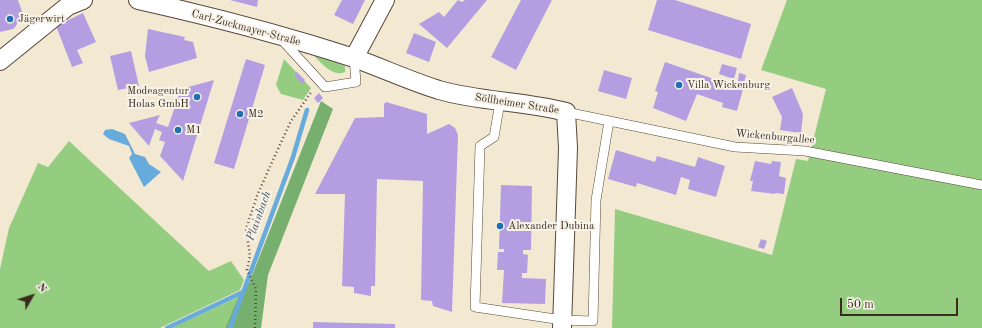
<!DOCTYPE html>
<html>
<head>
<meta charset="utf-8">
<style>
  body { margin:0 }
  #map { position:relative; width:982px; height:328px; overflow:hidden; background:#f3e9d3; font-family:"Old Standard TT",serif }
  canvas { display:block }
  .north { position:absolute; left:12px; top:276px; width:40px; height:40px; -webkit-text-stroke:3px #f7f3e8; paint-order:stroke; rotate:51deg; font-size:11px; font-weight:700; line-height:16px; text-align:center; color:#3b2a1e }
  .north::after { content:''; display:block; margin:auto; width:14px; height:18px; background:#3b2a1e; clip-path:polygon(50% 0,100% 100%,50% 72%,0 100%) }
  .scale { position:absolute; left:840px; top:298px; width:118px; height:18px; box-sizing:border-box; border:2px solid #3b2a1e; border-top:0; padding-left:5px; font-size:12px; line-height:14px; white-space:nowrap; color:#3b2a1e; -webkit-text-stroke:3px #f7f3e8; paint-order:stroke }
</style>
</head>
<body>
<div id="map">
<canvas width="982" height="328"></canvas>
<div class="north">N</div>
<div class="scale">50 m</div>
</div>
<script>
const ctx = document.querySelector('canvas').getContext('2d');
ctx.lineJoin = 'round';
function fill(path, color) { ctx.fillStyle = color; ctx.fill(path, 'evenodd'); }
function strokePath(path, color, width, dash) { ctx.strokeStyle = color; ctx.lineWidth = width; ctx.lineCap = dash ? 'butt' : 'round'; ctx.setLineDash(dash || []); ctx.stroke(path); }
function write(font, color, halo, rows, align = 'center') {
  ctx.font = font + ' "Old Standard TT",serif'; ctx.lineWidth = 4; ctx.setLineDash([]); ctx.textBaseline = 'middle'; ctx.strokeStyle = halo; ctx.fillStyle = color; for (const [text, x, y, turn = 0] of rows) {
    ctx.save(); ctx.translate(x, y); ctx.rotate((+turn || 0) * Math.PI / 180); ctx.textAlign = isNaN(turn) ? turn : align; if (halo) ctx.strokeText(text, 0, 0); ctx.fillText(text, 0, 0); ctx.restore();
  }
}
fill(new Path2D(`
  M 787,0 L 982,0 L 982,328 L 612,328 L 615,209 L 772,255 L 796,159 L 808,161 L 826,89 L 761,70 Z
  M 314,54 L 345,66 L 345,72 C 333,77 323,65 315,57 Z
  M 284,59 L 311,88 L 303,100 L 281,94 L 276,85 Z
  M 69,141 L 209,271 L 231,261 L 244,280 L 240,290 L 160,328 L 0,328 L 0,269 L 9,228 L 38,163 L 48,167 Z
  M 238,297 L 225,328 L 172,328 Z`), '#94cd80');
fill(new Path2D(`
  M 321,101 L 333,109 L 268,275 L 261,328 L 225,328 L 238,297 L 249,283 Z`), '#77b06e');
fill(new Path2D(`
  M 112,129 L 125,134 L 135,154 L 145,157 L 149,164 L 161,172 L 144,187 L 129,158 L 132,154 L 129,146 L 109,139 L 103,134 L 105,130 Z`), '#67aadc');
strokePath(new Path2D(`
  M 167,328 L 243,292
  M 230,328 L 293,157 L 307,110`), '#67aadc', 4.5);
fill(new Path2D(`
  M 0,0 L 18,0 L 22,12 L 16,26 L 13,29 L 0,32 Z
  M 230,0 L 258,0 L 257,7 Z
  M 342,0 L 365,0 L 353,24 L 334,15 Z
  M 458,0 L 462,2 L 465,0 L 487,0 L 447,48 L 419,24 L 439,12 L 444,17 Z
  M 521,0 L 552,0 L 516,70 L 491,57 Z
  M 657,0 L 675,0 L 751,24 L 741,59 L 648,30 Z
  M 83,13 L 96,42 L 77,50 L 83,63 L 72,67 L 56,26 Z
  M 148,29 L 185,37 L 184,40 L 193,42 L 197,58 L 149,72 L 145,56 Z
  M 414,33 L 436,42 L 429,62 L 406,53 Z
  M 131,51 L 139,86 L 118,90 L 110,56 Z
  M 246,59 L 265,65 L 234,169 L 214,163 Z
  M 665,62 L 743,89 L 737,111 L 722,107 L 723,103 L 697,94 L 686,121 L 653,108 L 658,92 L 655,91 Z
  M 722,64 L 737,68 L 734,79 L 719,74 Z
  M 604,70 L 632,78 L 626,99 L 598,91 Z
  M 297,72 L 305,80 L 302,84 L 294,75 Z
  M 739,73 L 746,75 L 744,83 L 738,81 Z
  M 214,80 L 183,181 L 160,156 L 165,142 L 159,140 L 162,132 L 155,129 L 149,146 L 129,123 L 160,115 L 156,123 L 168,127 L 181,89 Z
  M 792,88 L 803,114 L 801,133 L 780,130 L 782,117 L 772,97 Z
  M 319,93 L 323,98 L 318,103 L 314,98 Z
  M 386,102 L 427,114 L 427,134 L 449,124 L 455,128 L 458,135 L 452,312 L 433,306 L 432,301 L 421,300 L 423,181 L 377,179 L 375,286 L 371,286 L 371,296 L 354,293 L 354,287 L 342,286 L 345,194 L 315,194 L 355,118 L 384,117 L 384,104 Z
  M 616,150 L 655,162 L 657,156 L 695,167 L 698,157 L 725,166 L 716,197 L 688,189 L 690,180 L 681,177 L 676,195 L 637,183 L 636,187 L 608,179 Z
  M 755,161 L 771,164 L 772,161 L 781,162 L 779,176 L 786,178 L 784,194 L 775,193 L 775,194 L 751,191 L 753,181 L 750,181 Z
  M 501,185 L 532,186 L 531,250 L 523,250 L 523,254 L 528,255 L 527,273 L 522,273 L 522,278 L 546,279 L 545,304 L 502,303 L 504,270 L 497,270 L 498,252 L 504,252 L 504,249 L 499,249 Z
  M 761,239 L 767,241 L 764,249 L 758,247 Z
  M 313,322 L 395,324 L 395,328 L 313,328 Z`), '#b49ee1');
const service = new Path2D(`
  M 282,40 L 325,87 L 356,82 L 354,58
  M 500,102 L 494,137 L 480,146 L 475,307 L 562,320 L 593,321 L 596,200 L 609,121
  M 566,112 L 735,147 L 805,151 L 982,185`);
const minor = new Path2D(`
  M 138,0 C 210,16 283,35 354,58 C 382,68 410,81 439,90 C 481,102 525,101 566,112 L 568,148 L 562,328
  M 354,58 L 385,0
  M 0,61 L 68,6 L 83,0`);
strokePath(service, '#574739', 10);
strokePath(minor, '#574739', 20);
strokePath(new Path2D(`
  M 255,328 L 256,289 L 247,270 L 250,256 L 246,229 L 257,196 L 272,162 L 291,121 L 312,91`), '#574739', 2.5, [1, 3]);
strokePath(service, '#fff', 9);
strokePath(minor, '#fff', 18);
for (const [x, y, r, color] of [
  [10,19,4,"#1f6fb2"],
  [679,85,4,"#1f6fb2"],
  [197,97,4,"#1f6fb2"],
  [240,114,4,"#1f6fb2"],
  [178,130,4,"#1f6fb2"],
  [500,226,4,"#1f6fb2"]
]) { const dot = new Path2D(); dot.arc(x, y, r, 0, 2 * Math.PI); ctx.fillStyle = color; ctx.fill(dot); strokePath(dot, '#f7f3e8', 1.5); }
write('11px', '#3b2a1e', '#f7f3e8', [
  ["Jägerwirt",18,19],
  ["Villa Wickenburg",687,85],
  ["Modeagentur",189,91,"right"],
  ["Holas GmbH",189,104,"right"],
  ["M2",248,114],
  ["M1",186,130],
  ["Alexander Dubina",508,226]
], 'left');
write('11px', '#3b2a1e', '#f7f3e8', [
  ["Carl-Zuckmayer-Straße",246,28,15],
  ["Söllheimer Straße",517,104,9],
  ["Wickenburgallee",775,137,5]
]);
write('italic 12px', '#4a5760', '#f7f3e8', [
  ["Plainbach",259,216,-70]
]);
</script>
</body>
</html>
